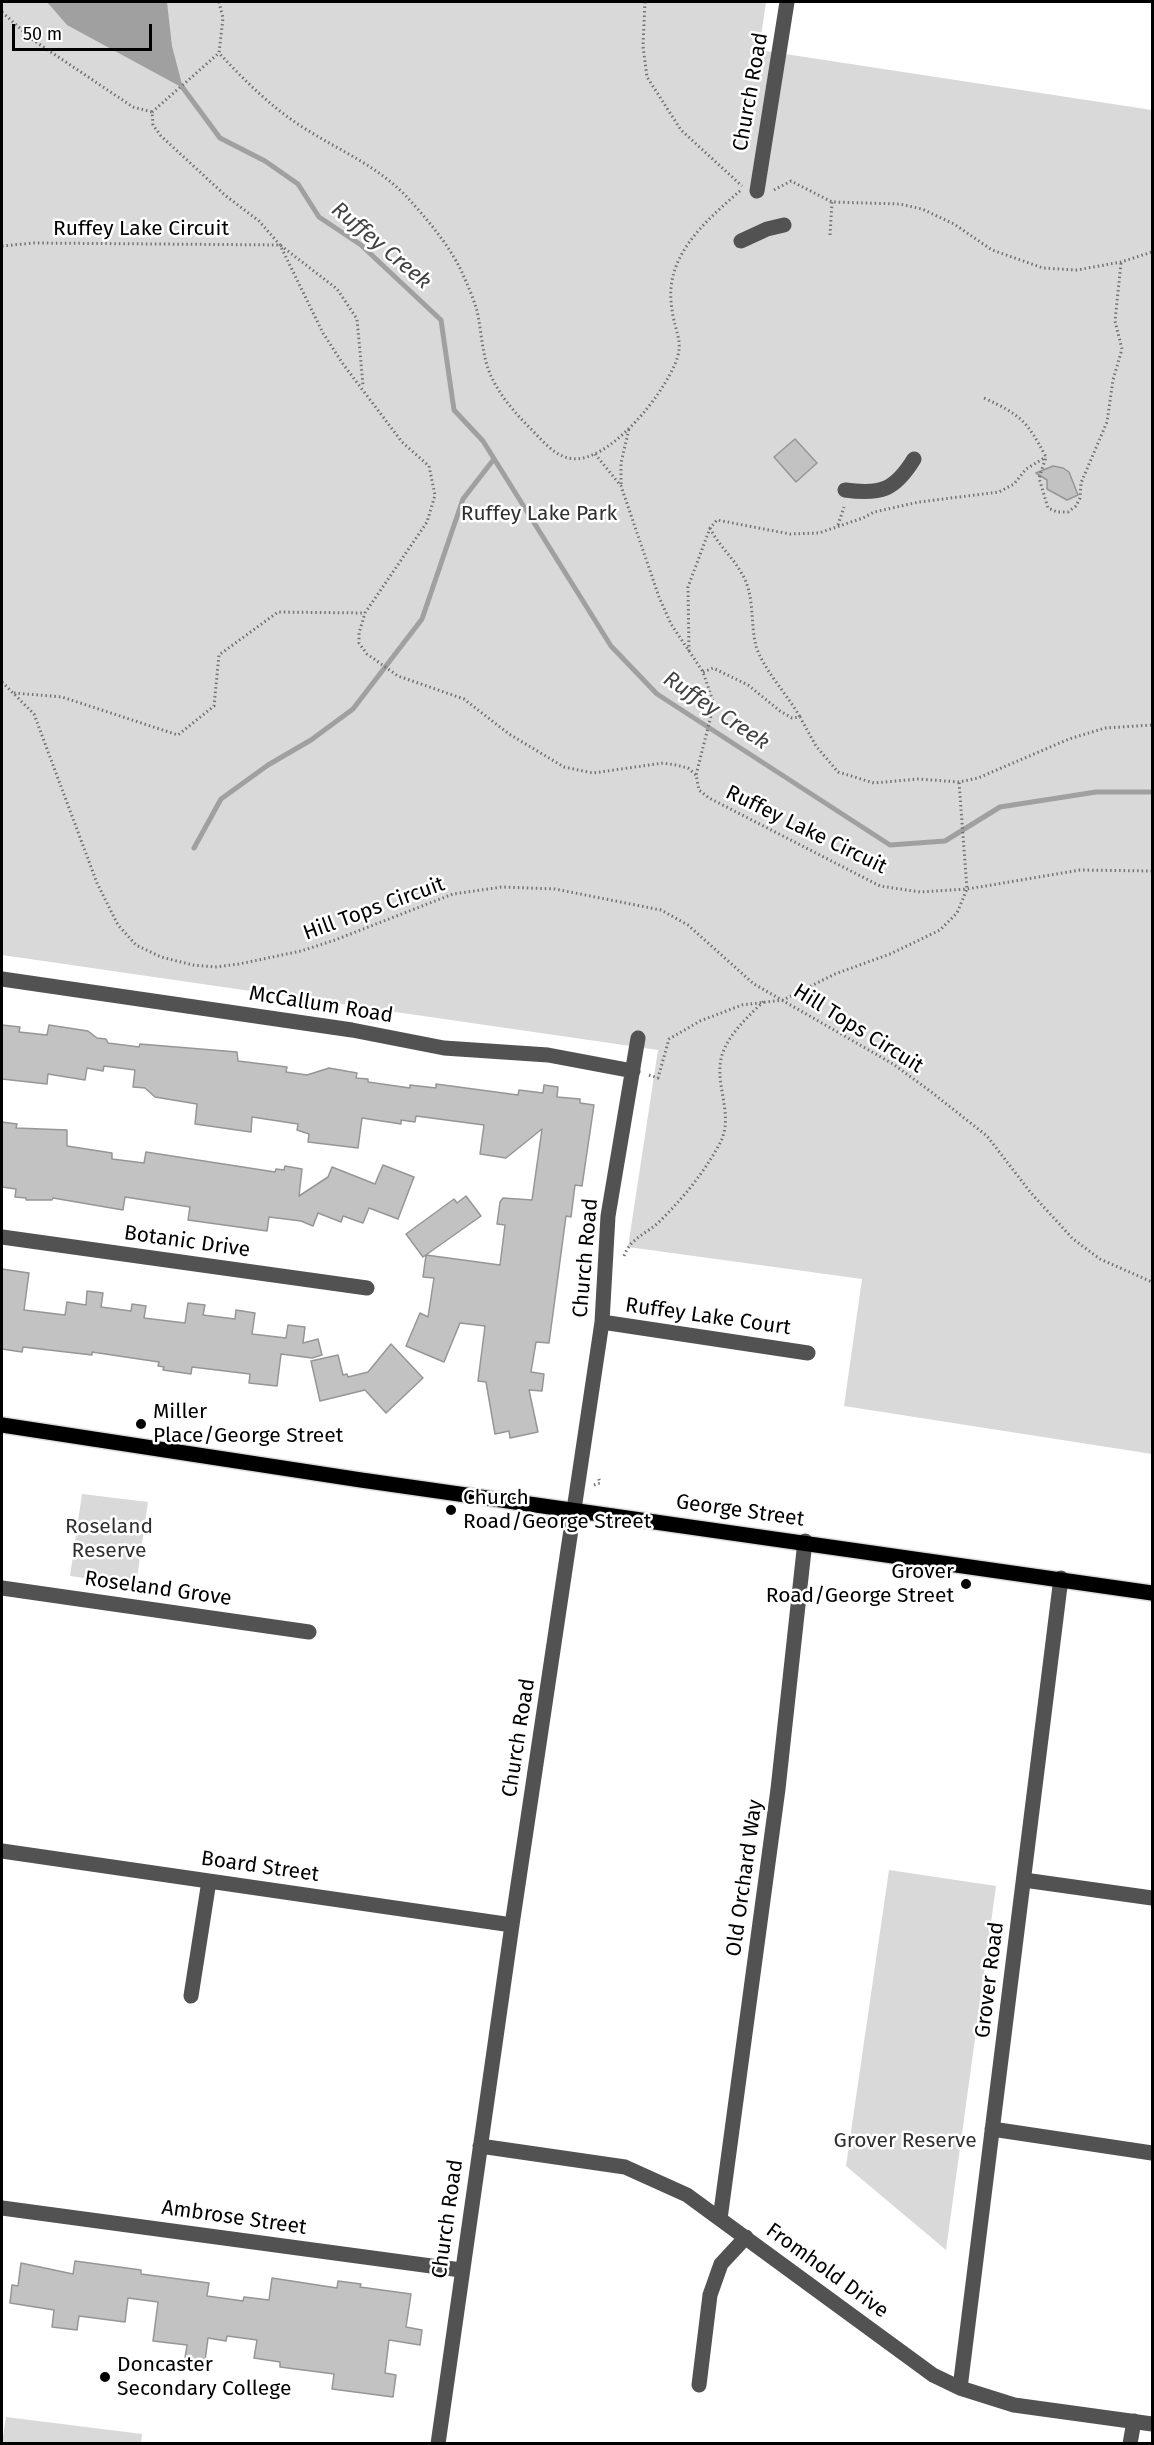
<!DOCTYPE html>
<html>
<head>
<meta charset="utf-8">
<style>
  body { margin:0 }
  #map { position:relative; width:1154px; height:2445px; overflow:hidden; background:#fff; font-family:"Fira Sans",sans-serif }
  canvas { display:block }
  .frame { position:absolute; inset:0; border:3px solid #000; pointer-events:none }
  .scale { position:absolute; left:12px; top:24px; width:140px; height:27px; box-sizing:border-box; border:3px solid #000; border-top:0; padding-left:8px; font-size:18px; line-height:21px; white-space:nowrap; color:#000; -webkit-text-stroke:4px #fff; paint-order:stroke }
</style>
</head>
<body>
<div id="map">
<canvas width="1154" height="2445"></canvas>
<div class="frame"></div>
<div class="scale">50 m</div>
</div>
<script>
const ctx = document.querySelector('canvas').getContext('2d');
ctx.lineJoin = 'round';
function fill(path, color) { ctx.fillStyle = color; ctx.fill(path, 'evenodd'); }
function strokePath(path, color, width, dash) { ctx.strokeStyle = color; ctx.lineWidth = width; ctx.lineCap = dash ? 'butt' : 'round'; ctx.setLineDash(dash || []); ctx.stroke(path); }
function write(font, color, halo, rows, align = 'center') {
  ctx.font = font + ' "Fira Sans",sans-serif'; ctx.lineWidth = 5; ctx.setLineDash([]); ctx.textBaseline = 'middle'; ctx.strokeStyle = halo; ctx.fillStyle = color; for (const [text, x, y, turn = 0] of rows) {
    ctx.save(); ctx.translate(x, y); ctx.rotate((+turn || 0) * Math.PI / 180); ctx.textAlign = isNaN(turn) ? turn : align; if (halo) ctx.strokeText(text, 0, 0); ctx.fillText(text, 0, 0); ctx.restore();
  }
}
fill(new Path2D(`
  M 2,2 L 766,2 L 759,50 L 1152,110 L 1152,1454 L 844,1406 L 862,1279 L 628,1247 L 658,1050 L 2,955 Z
  M 82,1494 L 148,1502 L 136,1585 L 70,1576 Z
  M 889,1870 L 996,1886 L 946,2250 L 846,2166 Z
  M 6,2417 L 142,2434 L 141,2443 L 2,2443 Z`), '#d9d9d9');
fill(new Path2D(`
  M 47,2 L 167,2 L 172,46 L 183,88 L 67,25 Z`), '#a0a0a0');
strokePath(new Path2D(`
  M 183,88 L 220,138 L 265,161 L 298,184 L 319,217 L 361,245 L 441,320 L 454,410 L 483,441 L 611,646 L 657,694 L 890,845 L 945,841 L 1000,807 L 1096,792 L 1152,792
  M 194,848 L 221,799 L 268,765 L 311,740 L 353,709 L 422,619 L 463,499 L 494,459`), '#a0a0a0', 5);
const building = new Path2D(`
  M 795,439 L 817,463 L 796,482 L 774,457 Z
  M 1053,466 L 1063,468 L 1069,472 L 1078,495 L 1067,500 L 1047,489 L 1047,480 L 1036,473 Z
  M 2,1025 L 20,1027 L 19,1032 L 47,1035 L 49,1025 L 88,1031 L 97,1038 L 106,1039 L 108,1043 L 139,1047 L 140,1044 L 237,1052 L 238,1061 L 287,1067 L 286,1072 L 307,1075 L 329,1068 L 357,1073 L 356,1078 L 368,1079 L 368,1082 L 410,1088 L 410,1085 L 436,1088 L 436,1084 L 518,1095 L 519,1090 L 543,1093 L 544,1085 L 558,1087 L 557,1097 L 580,1099 L 580,1103 L 594,1105 L 582,1186 L 575,1185 L 571,1217 L 566,1216 L 549,1343 L 536,1342 L 531,1372 L 544,1374 L 542,1391 L 529,1390 L 538,1432 L 510,1438 L 509,1431 L 495,1434 L 486,1382 L 478,1381 L 485,1326 L 460,1323 L 444,1362 L 406,1346 L 420,1313 L 428,1317 L 434,1278 L 423,1277 L 426,1255 L 500,1265 L 505,1225 L 497,1224 L 500,1202 L 503,1198 L 532,1200 L 542,1129 L 506,1158 L 480,1154 L 484,1125 L 416,1116 L 415,1122 L 401,1120 L 401,1124 L 362,1118 L 358,1148 L 308,1142 L 309,1134 L 297,1130 L 298,1124 L 252,1117 L 251,1132 L 195,1124 L 197,1104 L 155,1097 L 145,1088 L 133,1087 L 135,1070 L 104,1066 L 103,1071 L 87,1068 L 85,1080 L 48,1074 L 47,1084 L 2,1079 Z
  M 2,1122 L 17,1124 L 16,1128 L 67,1130 L 67,1146 L 112,1153 L 112,1159 L 144,1163 L 146,1152 L 275,1172 L 276,1169 L 284,1170 L 285,1166 L 302,1169 L 299,1196 L 328,1177 L 332,1167 L 375,1184 L 383,1165 L 414,1177 L 398,1219 L 369,1208 L 363,1223 L 343,1216 L 341,1222 L 318,1213 L 313,1226 L 301,1221 L 269,1217 L 267,1231 L 188,1220 L 190,1207 L 125,1197 L 123,1210 L 53,1198 L 52,1200 L 26,1200 L 26,1198 L 15,1197 L 16,1189 L 2,1187 Z
  M 466,1196 L 481,1216 L 423,1257 L 406,1234 L 454,1199 L 457,1203 Z
  M 2,1269 L 29,1273 L 24,1310 L 65,1315 L 67,1302 L 86,1305 L 87,1291 L 103,1293 L 101,1307 L 131,1311 L 132,1304 L 146,1306 L 144,1318 L 185,1323 L 188,1303 L 205,1305 L 203,1315 L 235,1319 L 236,1310 L 255,1313 L 252,1334 L 286,1338 L 288,1325 L 305,1327 L 303,1343 L 318,1339 L 322,1355 L 312,1358 L 281,1354 L 277,1386 L 249,1383 L 250,1374 L 192,1367 L 191,1374 L 163,1370 L 164,1367 L 158,1366 L 159,1362 L 92,1352 L 92,1355 L 23,1347 L 22,1352 L 2,1349 Z
  M 391,1344 L 423,1378 L 386,1413 L 365,1390 L 320,1401 L 311,1361 L 338,1355 L 343,1375 L 347,1374 L 348,1377 L 368,1372 Z
  M 75,2261 L 141,2270 L 141,2274 L 209,2283 L 207,2296 L 243,2301 L 244,2297 L 269,2300 L 272,2278 L 337,2288 L 338,2281 L 361,2284 L 360,2287 L 411,2294 L 406,2327 L 422,2330 L 420,2345 L 389,2340 L 385,2373 L 396,2375 L 393,2397 L 332,2389 L 334,2374 L 280,2367 L 280,2362 L 254,2358 L 257,2340 L 227,2336 L 226,2341 L 208,2338 L 205,2361 L 185,2358 L 187,2345 L 153,2341 L 158,2302 L 128,2298 L 125,2322 L 79,2316 L 77,2330 L 52,2327 L 54,2310 L 10,2303 L 12,2285 L 18,2286 L 21,2263 L 73,2274 Z`);
fill(building, '#c2c2c2');
strokePath(building, '#969696', 1.5);
const major = new Path2D(`
  M 2,1425 L 361,1480 L 1152,1593`);
strokePath(major, '#dbdbdb', 18);
strokePath(new Path2D(`
  M 219,2 L 223,18 L 219,53 C 245,81 272,108 304,128 C 340,151 376,165 406,196 C 427,219 452,248 464,277 C 469,288 474,300 477,311 C 482,333 482,358 492,378 C 501,397 515,413 530,428 C 541,439 551,452 565,457 C 600,470 650,409 665,383 C 691,340 674,341 671,301 C 667,253 708,219 741,190
  M 645,2 L 643,46 L 647,77 L 681,130 L 742,186
  M 2,12 L 33,40 L 133,107 L 152,112 L 153,125 L 161,136 L 226,196 L 259,221 L 280,245 L 323,333 L 343,364 L 402,442 L 429,466 L 435,495 L 427,522 L 365,613 L 359,633 L 359,643 L 367,654 L 398,676 L 464,699 L 509,734 L 564,767 L 593,773 L 663,763 L 676,765 L 688,768 L 696,775 L 699,790 L 709,798 L 880,886 L 920,892 L 967,889 L 1080,870 L 1152,871
  M 152,112 L 219,53
  M 774,190 L 791,181 L 832,202 L 900,204 L 922,209 L 954,224 L 992,250 L 1043,268 L 1077,270 L 1121,262 L 1152,252
  M 830,235 L 832,202
  M 2,246 L 34,243 L 280,245 L 337,289 L 357,319 L 363,385
  M 984,398 C 1021,415 1027,421 1046,457 L 1039,478 L 1048,508 L 1057,512 L 1068,512 L 1076,506 L 1080,498 L 1081,483 L 1107,422 L 1113,380 L 1122,349 L 1115,321 L 1121,263
  M 595,454 L 621,486 L 659,597 L 671,624 L 703,672 L 714,704 L 696,775
  M 621,484 L 621,463 L 629,429
  M 838,525 L 844,507
  M 710,528 C 718,545 733,557 742,574 C 755,595 750,623 756,646 C 763,669 787,694 800,717
  M 689,651 L 688,587 L 710,528 L 717,520 L 790,534 L 819,533 L 863,518 L 874,512 L 919,502 L 999,492 L 1014,484 L 1026,469 L 1046,457
  M 703,672 L 713,668 L 748,685 L 780,711 L 792,718 L 800,717 L 816,746 L 838,772 L 874,783 L 918,779 L 959,782 L 978,778 L 1069,739 L 1105,728 L 1152,725
  M 2,682 L 34,714 L 97,883 L 118,925 L 136,945 L 161,957 L 193,965 L 215,967 L 239,964 L 301,951 L 335,940 L 453,894 L 502,887 L 555,889 L 661,910 L 688,925 L 754,984 L 893,1064 L 930,1091 L 987,1136 L 1031,1193 L 1073,1239 L 1100,1259 L 1152,1282
  M 14,693 L 62,697 L 178,735 L 214,706 L 219,655 L 278,612 L 365,613
  M 649,1075 L 658,1078 L 669,1039 L 700,1021 L 742,1005 L 783,1000 L 835,974 L 890,954 L 940,930 L 957,913 L 967,889 L 959,782
  M 624,1256 C 631,1237 647,1234 660,1221 C 683,1198 703,1174 719,1145 C 736,1115 713,1085 722,1055 C 729,1033 749,1016 765,1000
  M 594,1485 L 600,1483 L 598,1476`), '#747474', 3, [1.5, 3]);
strokePath(new Path2D(`
  M 757,191 L 787,2
  M 741,241 L 767,229 L 784,225
  M 845,490 C 881,495 895,490 914,459
  M 2,979 L 352,1030 L 444,1048 L 548,1055 L 633,1071
  M 2,1237 L 367,1288
  M 602,1322 L 808,1353
  M 2,1588 L 309,1632
  M 2,1851 L 512,1925
  M 1024,1880 L 1152,1898
  M 191,1996 L 209,1881
  M 992,2129 L 1152,2153
  M 480,2146 L 625,2167 L 687,2195 L 933,2375 L 960,2388 L 1014,2405 L 1152,2424
  M 2,2208 L 461,2270
  M 720,2219 L 778,1789 L 805,1541
  M 699,2385 L 710,2295 L 721,2264 L 746,2237
  M 960,2388 L 1061,1578
  M 438,2444 L 512,1925 L 602,1322 L 608,1216 L 638,1038
  M 1130,2444 L 1134,2421`), '#525252', 15);
strokePath(major, '#000', 15);
for (const [x, y, r, color] of [
  [141,1424,6,"#000"],
  [451,1510,6,"#000"],
  [966,1584,6,"#000"],
  [105,2377,6,"#000"]
]) { const dot = new Path2D(); dot.arc(x, y, r, 0, 2 * Math.PI); ctx.fillStyle = color; ctx.fill(dot); strokePath(dot, '#fff', 2); }
write('21px', '#000', '#fff', [
  ["Church Road",751,92,-80],
  ["Ruffey Lake Circuit",141,229],
  ["Ruffey Lake Circuit",806,830,26],
  ["Hill Tops Circuit",374,909,-20],
  ["McCallum Road",321,1005,9],
  ["Hill Tops Circuit",858,1029,32],
  ["Botanic Drive",187,1242,8],
  ["Church Road",586,1258,-85],
  ["Ruffey Lake Court",708,1317,8],
  ["George Street",740,1511,8],
  ["Roseland Grove",158,1589,8],
  ["Church Road",519,1738,-81],
  ["Board Street",260,1867,8],
  ["Old Orchard Way",745,1878,-82],
  ["Grover Road",990,1980,-83],
  ["Ambrose Street",234,2218,8],
  ["Church Road",448,2219,-82],
  ["Fromhold Drive",827,2271,36]
]);
write('21px', '#303030', '#fff', [
  ["Ruffey Lake Park",539,514],
  ["Roseland",109,1527],
  ["Reserve",109,1551],
  ["Grover Reserve",905,2141]
]);
write('21px', '#000', '#fff', [
  ["Miller",153,1412],
  ["Place/George Street",153,1436],
  ["Church",463,1498],
  ["Road/George Street",463,1522],
  ["Grover",954,1572,"right"],
  ["Road/George Street",954,1596,"right"],
  ["Doncaster",117,2365],
  ["Secondary College",117,2389]
], 'left');
write('italic 22px', '#414141', '#fff', [
  ["Ruffey Creek",381,246,40],
  ["Ruffey Creek",716,711,34]
]);
</script>
</body>
</html>
